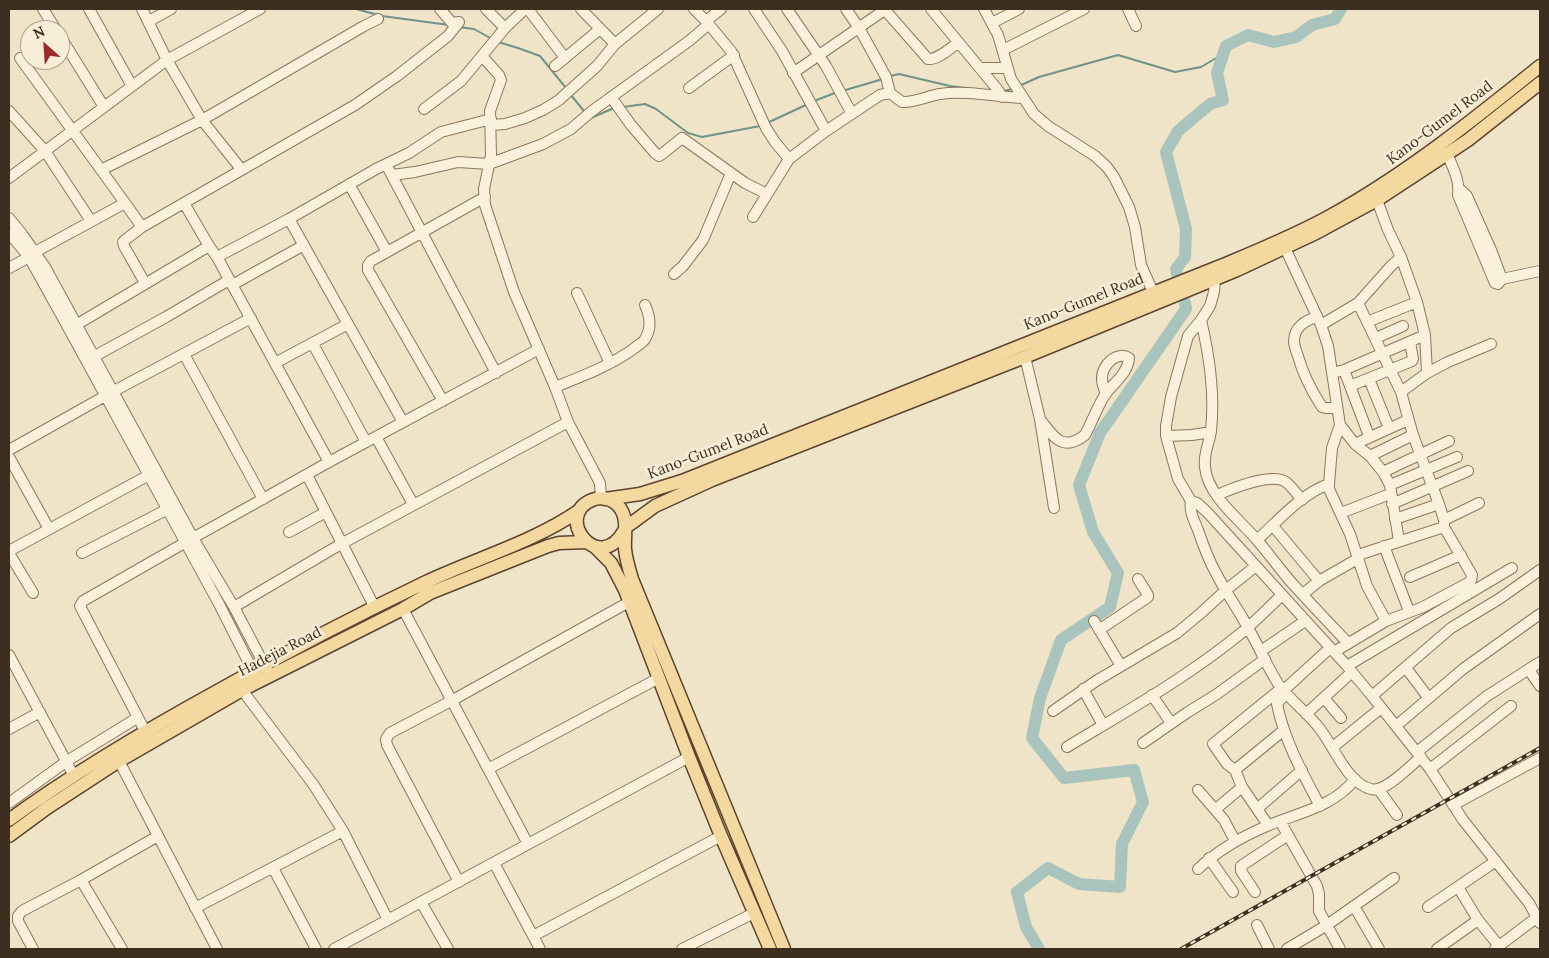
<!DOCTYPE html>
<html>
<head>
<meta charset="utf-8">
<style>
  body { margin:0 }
  #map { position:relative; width:1549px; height:958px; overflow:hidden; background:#f0e4c8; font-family:Lora,serif }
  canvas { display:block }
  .frame { position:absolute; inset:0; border:10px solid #3d2e20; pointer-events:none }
  .north { position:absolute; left:20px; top:20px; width:50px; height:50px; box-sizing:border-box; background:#f7eed8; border:1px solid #ada18e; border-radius:50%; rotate:334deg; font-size:14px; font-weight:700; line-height:20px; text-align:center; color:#3d2e20 }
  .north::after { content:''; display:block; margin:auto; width:18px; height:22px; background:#9e2a2b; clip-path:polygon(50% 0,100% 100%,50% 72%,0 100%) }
</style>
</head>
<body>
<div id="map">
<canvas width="1549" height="958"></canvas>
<div class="frame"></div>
<div class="north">N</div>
</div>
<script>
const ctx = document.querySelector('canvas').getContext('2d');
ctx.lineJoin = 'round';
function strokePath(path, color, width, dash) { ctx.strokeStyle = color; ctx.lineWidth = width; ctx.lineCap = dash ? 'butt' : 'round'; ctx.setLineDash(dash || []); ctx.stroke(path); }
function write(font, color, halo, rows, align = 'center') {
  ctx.font = font + ' Lora,serif'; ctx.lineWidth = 5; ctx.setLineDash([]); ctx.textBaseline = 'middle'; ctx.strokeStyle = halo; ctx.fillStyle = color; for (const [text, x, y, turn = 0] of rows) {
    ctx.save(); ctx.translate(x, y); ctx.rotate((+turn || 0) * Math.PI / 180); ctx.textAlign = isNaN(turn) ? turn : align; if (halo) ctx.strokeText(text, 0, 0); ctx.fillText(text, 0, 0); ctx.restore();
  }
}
strokePath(new Path2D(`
  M 356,9 L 382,16 L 449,25
  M 459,27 L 474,29 L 492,39
  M 498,42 L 518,48 L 540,56 L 566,88
  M 890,76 L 899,74 L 950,86 L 966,88
  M 1019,86 L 1039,77 L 1118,55 L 1175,72 L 1201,67 L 1223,54
  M 842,91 L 883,79
  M 1003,91 L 1013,89
  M 570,94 L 584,111
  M 814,101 L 835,93
  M 623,107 L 645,104 L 656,109 L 688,133 L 702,137 L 760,126
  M 591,118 L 614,108
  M 767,123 L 808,104`), '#6f938a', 2);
strokePath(new Path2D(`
  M 1178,278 L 1176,269 L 1185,257 L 1186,229 L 1166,152 L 1178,131 L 1210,104 L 1223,100 L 1217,73 L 1226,46 L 1248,35 L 1274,42 L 1296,37 L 1312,25 L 1335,19 L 1341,9
  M 1039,949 L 1026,927 L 1017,892 L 1048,868 L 1079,884 L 1120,887 L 1122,844 L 1143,802 L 1134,770 L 1064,778 L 1032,738 L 1040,698 L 1061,640 L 1110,607 L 1118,573 L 1093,532 L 1079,485 L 1100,433 L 1186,309 L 1185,303`), '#a9c4bc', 12);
const minor = new Path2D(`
  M 43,9 L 56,30
  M 89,9 L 132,86
  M 142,9 L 167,60 L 202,120 L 241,169
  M 440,9 L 452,23 L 459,22
  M 486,9 L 505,28
  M 528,9 L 565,58 L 600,29
  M 581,9 L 615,44
  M 694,9 L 706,21 L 731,51 L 766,128 L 775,142 L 789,159
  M 754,9 L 782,51 L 826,131
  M 787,9 L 826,66 L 852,114
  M 846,9 L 859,28 L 886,77 L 890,93 L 902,102 C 915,103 927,96 940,94 C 965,90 998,97 1023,98
  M 931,9 L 998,90 L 1002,97
  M 984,9 L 998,35 L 1011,79 L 1034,114 L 1048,126 L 1095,156 L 1107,167 L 1114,177 L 1129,207 L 1135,227 L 1141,265 L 1153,292
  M 1128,9 L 1136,26
  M 885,10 L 928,59 C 938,60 950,48 958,43
  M 149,21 L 171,9
  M 706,21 L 721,9
  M 992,23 L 1019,9
  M 60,36 L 104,107
  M 1003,50 L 1084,9
  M 482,56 L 499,75 L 501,80 L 490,111 L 491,155 L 484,189 L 485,205 L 514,292 L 555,387 L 568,422 L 600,483 L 601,498
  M 20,58 L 125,203
  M 555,66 L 565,58
  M 980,68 L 1007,68
  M 793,73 L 886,9
  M 689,88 L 734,55
  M 611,97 L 631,125 L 655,153 L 659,156 L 662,154 L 682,138 L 745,183 L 767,194
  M 424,109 L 461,81 L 505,28 L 525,9
  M 9,111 L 45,151 L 91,221
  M 490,125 L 505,124 L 525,118 L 543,110 L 559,100 L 597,66 L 615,44 L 658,9
  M 1447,154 C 1453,167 1460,181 1458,195 L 1495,283 L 1498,284 L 1502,279 L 1540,271
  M 101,170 L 202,120 L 364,26 L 378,19
  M 389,170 L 496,373
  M 392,175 L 415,172 L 458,162 L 489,164 L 543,144 L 571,129 L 592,111 L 689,41 L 709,24
  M 9,178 L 167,60 L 260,9
  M 349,184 L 387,252
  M 1459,188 L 1467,196 L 1491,250 L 1502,279
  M 1377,200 L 1388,230 L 1401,257 L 1417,302 L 1425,335 L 1427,373
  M 184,203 L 209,246 L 217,257 L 329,462
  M 753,217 L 789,159 L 826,131 L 880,95 L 890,93
  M 9,218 L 22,234 L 45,267 L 193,538 L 234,607 L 267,670
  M 289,219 L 403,422
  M 142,227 L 125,240 L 123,242 L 124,246 L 145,283
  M 9,233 L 29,257 L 69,329 L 218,602 L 256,677
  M 1285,248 L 1321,325 L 1328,346 L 1340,425 L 1332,448 L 1329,484 L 1329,489 L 1350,534 L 1367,586 L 1386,621
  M 35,252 L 125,203 L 142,227 L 355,105 L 397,76 L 448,36 L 459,22
  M 217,257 L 289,219 L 376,169 L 409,153 L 441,132 L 491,119
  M 9,268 L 29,257
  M 674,274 L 683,266 L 703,240 L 731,173
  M 1215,279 L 1214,292 L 1210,306 L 1201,320 L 1188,336 L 1171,397 L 1166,426 L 1166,436 L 1178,479 L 1191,501 L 1197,503 L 1207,512 L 1347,666 L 1372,696 L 1430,769 L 1463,820 L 1529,903 L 1540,923
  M 232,285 L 304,245
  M 577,293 L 610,363
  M 1317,317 C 1306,320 1294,327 1294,341 C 1294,346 1296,351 1298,356 C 1303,375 1311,390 1322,407 L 1326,408 L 1337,408
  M 1201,320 C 1209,354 1215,395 1211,430 C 1210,442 1203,453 1205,467 C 1207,495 1240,520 1257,540 C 1269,554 1279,568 1291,582 C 1309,602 1329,623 1348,643
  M 1367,322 L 1417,302
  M 76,325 L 209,246
  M 1321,325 L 1358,303 L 1391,266 L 1401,257
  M 1376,338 L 1403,326
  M 313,344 L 366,442
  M 184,354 L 263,499
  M 95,356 L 166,317 L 229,280
  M 1025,357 L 1040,419 L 1054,508
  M 275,363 L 348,324
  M 1344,370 L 1369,436
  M 1332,373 L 1344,370 L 1425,335
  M 1369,379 L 1389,428
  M 1350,386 L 1412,361 L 1413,359 L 1410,342
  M 555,387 C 583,376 612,365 636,347 C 639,344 644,342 645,339 C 652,328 650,316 645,305
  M 1401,392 L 1427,373 L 1448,362 L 1491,344
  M 443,401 L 368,270 L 368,265 L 371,261 L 485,197
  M 1040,419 C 1053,436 1062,453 1085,435 C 1092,422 1098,405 1106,393 C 1115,382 1128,373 1129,358 C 1117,350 1101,366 1102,379 C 1102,384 1104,389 1106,394
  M 1340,425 L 1355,444 L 1370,456 L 1383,472 L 1390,485 L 1399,541
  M 1166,436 L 1192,435 L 1211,432
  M 376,437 L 413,504
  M 1355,444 L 1408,420
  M 9,450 L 114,391 L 251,318
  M 1370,456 L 1413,435
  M 9,457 L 49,529
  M 1383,472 L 1449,441
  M 307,475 L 375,608
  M 1390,485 L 1457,457
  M 1217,495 C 1231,489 1271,472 1286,482 C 1292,487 1297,494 1302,500
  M 1191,501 C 1189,511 1194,520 1198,530 C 1203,545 1209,561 1217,575 C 1226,593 1239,610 1248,628 C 1259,646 1267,667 1279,685 C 1291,701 1308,713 1320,729 C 1334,747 1348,784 1371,789 C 1385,793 1410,766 1421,757
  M 1392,504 L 1468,471
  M 1341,513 L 1390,494
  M 1395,519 L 1439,504
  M 1444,520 L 1479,503
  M 1273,526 L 1319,581
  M 289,532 L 326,512
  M 193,538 L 329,462 L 539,349
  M 1257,540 C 1279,520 1301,494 1329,484
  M 1384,546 L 1409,611
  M 9,551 L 149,475
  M 9,553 L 33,593
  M 82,553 L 168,509
  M 1358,555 L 1444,527
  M 1410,577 L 1461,555
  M 1303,594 L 1319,581 L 1359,558
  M 234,607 L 341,544 L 568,422
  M 403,609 L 528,844
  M 1094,621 L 1121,666
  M 1099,630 L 1148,597 L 1148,595 L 1138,579
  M 1261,651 L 1305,621
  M 1334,652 L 1386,621 L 1423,607 L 1468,583 L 1471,581 L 1472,575 L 1444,527 L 1444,520 L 1439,504 L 1413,435 L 1401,392 L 1358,303
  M 9,655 L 74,776
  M 1347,666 L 1512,568
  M 1406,668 L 1428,697
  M 1529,670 L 1540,686
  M 1083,689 L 1103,725
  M 242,690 L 313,784 L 343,831 L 388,920
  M 1284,690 L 1330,648
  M 1286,693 L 1277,704 C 1284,740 1303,774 1320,806
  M 1152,695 L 1171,723
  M 1372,696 L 1451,628 L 1499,599 L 1540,570
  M 1324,698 L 1341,718
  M 1053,711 L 1096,681 L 1177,633 L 1201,613 L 1226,590 L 1256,566
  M 1306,714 L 1352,672
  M 1396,726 L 1463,669 L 1540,614
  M 9,729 L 40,712
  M 145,731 L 80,606 L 83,601 L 186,542
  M 1143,743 L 1188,712 L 1217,694 L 1265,659
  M 1067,747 C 1125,712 1186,678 1240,634 C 1255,622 1268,608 1282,595
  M 1333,747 L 1381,708
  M 1417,752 L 1487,696 L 1540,662
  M 119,761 L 217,949
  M 488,769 L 659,678
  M 1430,769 L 1511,706
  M 1235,770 L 1284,730
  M 1198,790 L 1224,820 L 1235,841
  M 1379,790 L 1397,815
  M 9,803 L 67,761 L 137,718
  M 1453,805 L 1540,758
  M 1216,809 L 1242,787
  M 1257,809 L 1302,770
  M 1280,821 L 1317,886 L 1319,894 L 1319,911 L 1340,949
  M 1268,825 L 1242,787 L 1235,770 L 1227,764 L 1213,744 L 1282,688
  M 1209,858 L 1233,892
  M 494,863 L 540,949
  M 273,868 L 316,949
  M 1198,869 C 1218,850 1241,837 1267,826 C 1297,813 1334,807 1355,779
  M 81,880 L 122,949
  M 459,882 L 387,745 L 386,739 L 390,733 L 451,701 L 629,602
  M 1458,887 L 1478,920 L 1499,946
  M 1255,892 L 1241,871 L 1241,866 L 1288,835
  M 421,902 L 448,949
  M 1354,906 L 1379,949
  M 1428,907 L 1496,861
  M 195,908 L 343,831
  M 1257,925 L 1269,949
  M 533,936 L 721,836
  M 33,949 L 18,921 L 18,916 L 22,911 L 81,880 L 158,836
  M 334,949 L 689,757
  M 682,949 L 754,913
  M 1287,949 L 1327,925 L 1394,878
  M 1437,949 L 1478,920
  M 1495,949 L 1540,915`);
const major = new Path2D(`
  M 605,499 L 640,494 L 682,481 L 1223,265 C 1259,250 1296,235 1330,216 C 1406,174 1473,120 1540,66
  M 625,528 L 655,506 L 712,480 L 1025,357 L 1237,270 L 1316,233 L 1377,200 L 1447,154 L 1468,140 L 1540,83
  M 624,531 C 598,576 553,516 592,500 C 599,497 608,498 614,502 C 630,513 624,533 625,549 C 626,559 629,569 632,579 L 784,949
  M 594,546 L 611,563 L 625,590 L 689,757 L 721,836 L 770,949
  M 9,820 C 76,771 148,729 221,689 C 288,651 357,615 426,582 C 477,558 534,542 580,510
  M 9,836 L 47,808 L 119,761 L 242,690 L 403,609 L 430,593 L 548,546 L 559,543 L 586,542`);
strokePath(minor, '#8d765c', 12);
strokePath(major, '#5b4430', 15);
strokePath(minor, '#faf1dc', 10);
strokePath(major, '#f3d9a0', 12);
const rail = new Path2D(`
  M 1181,949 L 1540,748`);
strokePath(rail, '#3d2e20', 4);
strokePath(rail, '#f7eed8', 2, [5.5]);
write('15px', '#3d2e20', '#f7eed8', [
  ["Kano-Gumel Road",1440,123,-37],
  ["Kano-Gumel Road",1084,302,-22],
  ["Kano-Gumel Road",708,452,-21],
  ["Hadejia Road",280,652,-27]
]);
</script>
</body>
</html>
